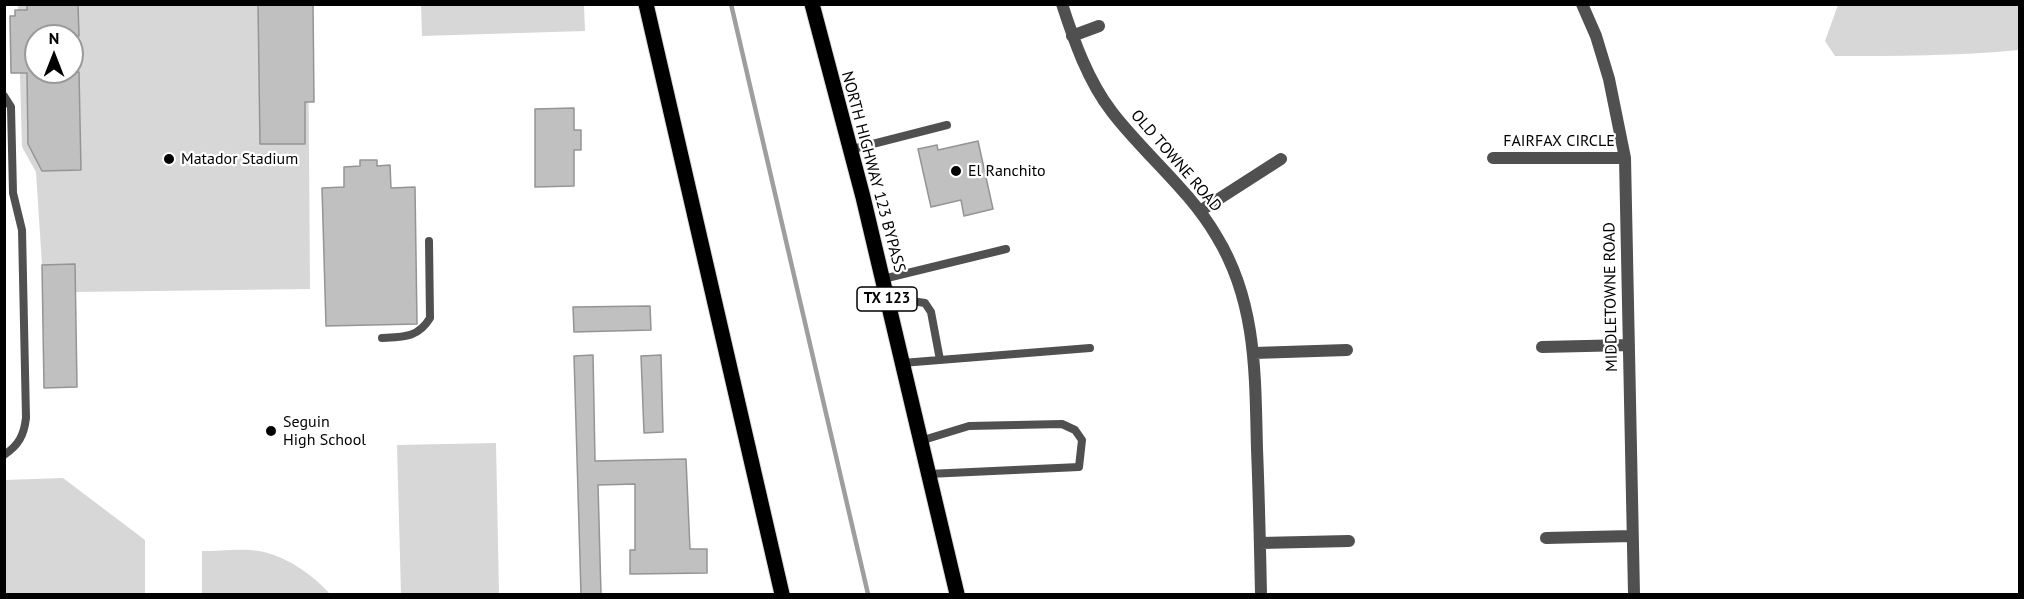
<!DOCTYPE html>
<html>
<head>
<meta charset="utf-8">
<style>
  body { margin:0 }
  #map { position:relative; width:2024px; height:599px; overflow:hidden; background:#fff; font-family:"PT Sans",sans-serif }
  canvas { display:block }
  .frame { position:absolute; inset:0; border:6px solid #000; pointer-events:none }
  .north { position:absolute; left:24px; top:24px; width:60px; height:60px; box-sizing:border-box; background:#fff; border:2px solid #999; border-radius:50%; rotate:0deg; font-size:16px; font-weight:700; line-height:24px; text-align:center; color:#000 }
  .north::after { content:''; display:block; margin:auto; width:21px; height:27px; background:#000; clip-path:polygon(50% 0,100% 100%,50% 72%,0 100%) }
</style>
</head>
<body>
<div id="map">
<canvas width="2024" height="599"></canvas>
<div class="frame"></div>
<div class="north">N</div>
</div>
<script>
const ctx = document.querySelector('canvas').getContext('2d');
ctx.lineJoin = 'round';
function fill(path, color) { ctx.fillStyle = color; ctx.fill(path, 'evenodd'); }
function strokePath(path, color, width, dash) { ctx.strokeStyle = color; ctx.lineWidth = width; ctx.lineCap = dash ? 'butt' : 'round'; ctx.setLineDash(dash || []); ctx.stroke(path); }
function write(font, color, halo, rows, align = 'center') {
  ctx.font = font + ' "PT Sans",sans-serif'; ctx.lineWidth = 4.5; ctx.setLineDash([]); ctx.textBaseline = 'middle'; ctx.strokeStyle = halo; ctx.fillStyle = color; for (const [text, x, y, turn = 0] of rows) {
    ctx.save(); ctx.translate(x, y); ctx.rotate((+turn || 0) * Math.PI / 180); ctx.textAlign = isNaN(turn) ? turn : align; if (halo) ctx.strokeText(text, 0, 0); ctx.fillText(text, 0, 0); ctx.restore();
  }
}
fill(new Path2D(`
  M 18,5 L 308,5 L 310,289 L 75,292 L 75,264 L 42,265 L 36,172 L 22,147 ZM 36,36 L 72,36 L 72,72 L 36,72 Z
  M 421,5 L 584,5 L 585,31 L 422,36 Z
  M 1838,5 L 2019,5 L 2019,50 C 1958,56 1897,56 1835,56 L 1825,41 Z
  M 496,443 L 499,594 L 401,594 L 397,445 Z
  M 63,478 L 145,540 L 145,594 L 5,594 L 5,480 Z
  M 202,551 C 220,551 241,548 259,551 C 286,556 312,574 330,594 L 202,594 Z`), '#d7d7d7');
strokePath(new Path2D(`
  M 731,4 L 868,594`), '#9e9e9e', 4.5);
const building = new Path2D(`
  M 27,4 L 78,4 L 79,36 L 36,36 L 36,72 L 79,72 L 81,170 L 42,171 L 28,144 L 27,73 L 11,73 L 10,16 L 15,16 L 15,10 L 27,10 Z
  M 258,4 L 313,4 L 314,102 L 305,102 L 305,144 L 260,144 Z
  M 574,108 L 574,130 L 581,130 L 581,150 L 574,150 L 574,186 L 535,187 L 535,109 Z
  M 978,141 L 993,209 L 964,216 L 961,200 L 931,207 L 918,149 L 937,145 L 938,150 Z
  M 360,160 L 377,160 L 377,166 L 390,165 L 391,188 L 415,187 L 417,324 L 326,326 L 322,188 L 344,187 L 344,167 L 360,166 Z
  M 75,264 L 77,387 L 44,388 L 42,265 Z
  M 650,306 L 651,330 L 574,332 L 573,307 Z
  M 593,355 L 595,461 L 686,459 L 690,549 L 707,549 L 707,573 L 630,574 L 630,550 L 635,550 L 635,484 L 598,485 L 601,594 L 581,594 L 574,356 Z
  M 661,355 L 663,432 L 644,433 L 641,356 Z`);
fill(building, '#c0c0c0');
strokePath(building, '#949494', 1.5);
const primary = new Path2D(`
  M 646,4 L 782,594
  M 812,4 L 863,197 L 957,594`);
strokePath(primary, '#dbdbdb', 17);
strokePath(new Path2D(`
  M 4,96 L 11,107 L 13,193 L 22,230 L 26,418 C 24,435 19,445 4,455
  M 849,150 L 947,125
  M 883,279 L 1006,249
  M 888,304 L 912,301 L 925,303 L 931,312 L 940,360
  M 382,338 C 403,337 418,338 430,318 L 429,241
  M 902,363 L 1090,348
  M 920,441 L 969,426 L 1062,424 L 1075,430 L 1082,440 L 1079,467 L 928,474`), '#505050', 8);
strokePath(new Path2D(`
  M 1062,4 C 1074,41 1088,81 1112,112 C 1145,155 1189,189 1217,237 C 1257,303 1255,375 1257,449 C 1259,497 1260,546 1261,594
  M 1582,4 L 1596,36 L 1609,79 L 1625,158 L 1634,594
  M 1072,36 L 1099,26
  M 1493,158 L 1625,158
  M 1200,211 L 1281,159
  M 1542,347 L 1629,345
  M 1254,353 L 1347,350
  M 1546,538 L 1632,536
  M 1260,543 L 1349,541`), '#505050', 12);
strokePath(primary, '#000', 15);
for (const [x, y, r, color] of [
  [169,159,6,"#000"],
  [956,171,6,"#000"],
  [271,431,6,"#000"]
]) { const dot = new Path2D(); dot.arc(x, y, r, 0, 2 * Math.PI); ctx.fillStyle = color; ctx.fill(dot); strokePath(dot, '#fff', 2); }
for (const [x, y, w] of [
  [887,299,60]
]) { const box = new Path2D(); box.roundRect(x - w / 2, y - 12, w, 24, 4.5); ctx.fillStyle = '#fff'; ctx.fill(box); strokePath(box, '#000', 1.5); }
write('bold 15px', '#000', null, [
  ["TX 123",887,299]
]);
write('16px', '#000', '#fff', [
  ["FAIRFAX CIRCLE",1559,141],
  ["OLD TOWNE ROAD",1176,161,49],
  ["NORTH HIGHWAY 123 BYPASS",873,172,75],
  ["MIDDLETOWNE ROAD",1611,297,-91]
]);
write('16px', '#000', '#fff', [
  ["Matador Stadium",181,159],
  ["El Ranchito",968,171],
  ["Seguin",283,422],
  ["High School",283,440]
], 'left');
</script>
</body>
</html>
